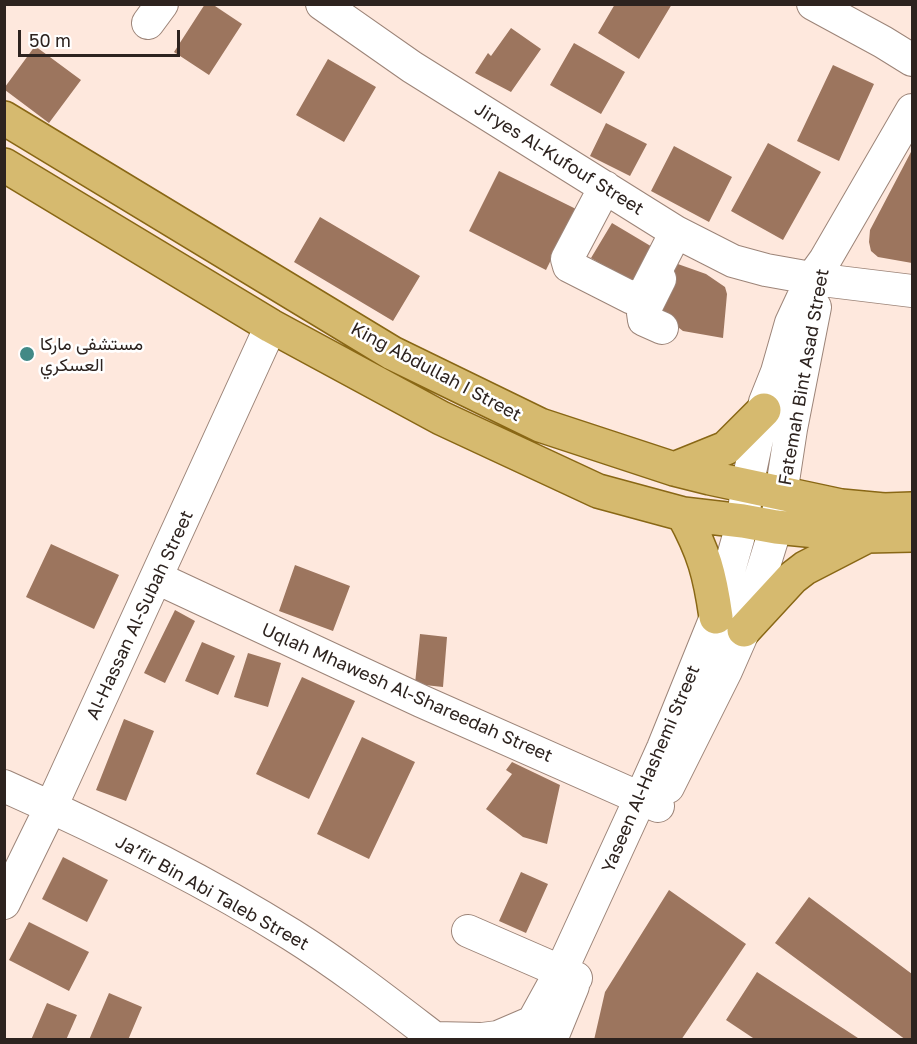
<!DOCTYPE html>
<html>
<head>
<meta charset="utf-8">
<style>
  body { margin:0 }
  #map { position:relative; width:917px; height:1044px; overflow:hidden; background:#fee8dd; font-family:"Golos Text",sans-serif }
  canvas { display:block }
  .frame { position:absolute; inset:0; border:6px solid #2d231f; pointer-events:none }
  .scale { position:absolute; left:18px; top:30px; width:162px; height:27px; box-sizing:border-box; border:3px solid #2d231f; border-top:0; padding-left:8px; font-size:18px; line-height:21px; white-space:nowrap; color:#2d231f; -webkit-text-stroke:4px #fff; paint-order:stroke }
</style>
</head>
<body>
<div id="map">
<canvas width="917" height="1044"></canvas>
<div class="frame"></div>
<div class="scale">50 m</div>
</div>
<script>
const ctx = document.querySelector('canvas').getContext('2d');
ctx.lineJoin = 'round';
function fill(path, color) { ctx.fillStyle = color; ctx.fill(path, 'evenodd'); }
function strokePath(path, color, width, dash) { ctx.strokeStyle = color; ctx.lineWidth = width; ctx.lineCap = dash ? 'butt' : 'round'; ctx.setLineDash(dash || []); ctx.stroke(path); }
function write(font, color, halo, rows, align = 'center') {
  ctx.font = font + ' "Golos Text",Vazirmatn,sans-serif'; ctx.lineWidth = 5; ctx.setLineDash([]); ctx.textBaseline = 'middle'; ctx.strokeStyle = halo; ctx.fillStyle = color; for (const [text, x, y, turn = 0] of rows) {
    ctx.save(); ctx.translate(x, y); ctx.rotate((+turn || 0) * Math.PI / 180); ctx.textAlign = isNaN(turn) ? turn : align; if (halo) ctx.strokeText(text, 0, 0); ctx.fillText(text, 0, 0); ctx.restore();
  }
}
fill(new Path2D(`
  M 205,4 L 212,4 L 242,24 L 209,75 L 174,52 Z
  M 615,4 L 672,4 L 639,59 L 598,33 Z
  M 511,28 L 541,49 L 511,92 L 475,73 L 488,53 L 491,56 Z
  M 574,43 L 625,72 L 601,114 L 550,85 Z
  M 35,46 L 81,80 L 49,123 L 5,90 L 5,87 Z
  M 328,59 L 376,87 L 344,142 L 296,115 Z
  M 833,65 L 874,84 L 839,161 L 797,141 Z
  M 606,123 L 647,144 L 630,176 L 590,156 Z
  M 768,143 L 821,172 L 783,240 L 731,211 Z
  M 674,146 L 732,177 L 709,222 L 651,191 Z
  M 912,150 L 912,263 L 878,257 L 871,251 L 869,242 L 870,230 Z
  M 499,171 L 576,209 L 546,270 L 469,231 Z
  M 320,217 L 420,276 L 393,321 L 294,262 Z
  M 612,223 L 659,251 L 638,286 L 591,258 Z
  M 675,263 L 706,274 L 725,287 L 727,294 L 723,338 L 683,331 L 656,310 Z
  M 51,544 L 119,575 L 94,629 L 26,597 Z
  M 295,565 L 350,586 L 333,631 L 279,611 Z
  M 175,610 L 195,621 L 165,683 L 144,673 Z
  M 420,634 L 447,637 L 443,687 L 415,684 Z
  M 202,642 L 235,656 L 218,695 L 185,681 Z
  M 248,653 L 281,663 L 268,707 L 234,697 Z
  M 302,677 L 355,701 L 309,799 L 256,774 Z
  M 124,719 L 154,731 L 126,801 L 96,790 Z
  M 362,737 L 415,762 L 369,859 L 317,834 Z
  M 512,762 L 560,785 L 547,844 L 523,837 L 486,809 L 512,774 L 506,770 Z
  M 63,857 L 108,880 L 87,922 L 42,899 Z
  M 521,872 L 548,884 L 526,933 L 499,921 Z
  M 669,890 L 746,944 L 681,1040 L 594,1040 L 605,992 Z
  M 809,897 L 912,974 L 912,1040 L 906,1040 L 775,943 Z
  M 29,922 L 89,952 L 69,991 L 9,960 Z
  M 757,972 L 861,1040 L 756,1040 L 726,1020 Z
  M 109,993 L 142,1007 L 128,1040 L 89,1040 Z
  M 47,1003 L 77,1015 L 66,1040 L 31,1040 Z`), '#9c755e');
const minor = new Path2D(`
  M 322,4 L 412,67 L 676,232 L 733,261 L 766,270 L 822,280 L 912,291
  M 813,4 L 883,42 L 912,60
  M 148,23 L 162,4
  M 605,187 L 567,259 L 569,266 L 632,298 L 645,292 L 676,232
  M 660,279 L 643,313 L 644,320 L 662,328
  M 157,578 L 421,701 L 658,806
  M 4,786 C 103,830 201,878 292,935 C 343,967 390,1004 437,1040
  M 668,787 L 726,671 L 744,630 L 776,527 L 791,429 L 815,307
  M 4,903 L 51,807 L 271,326
  M 468,931 L 576,978
  M 435,1038 L 482,1039 L 498,1037 L 533,1022
  M 523,1040 L 561,971 L 641,797 L 663,748 L 716,617 L 743,521 L 747,486 L 765,402 L 777,372 L 791,323 L 812,278 L 825,260 L 912,110
  M 551,1040 L 573,986`);
const major = new Path2D(`
  M 4,118 L 392,353 L 540,425 L 674,469 L 710,478 L 841,506 L 884,510 L 912,509
  M 4,165 L 271,326 L 441,418 L 598,491 L 683,514 L 743,521 L 776,527 L 867,536 L 912,535
  M 674,469 L 726,448 L 764,410
  M 683,514 C 704,552 710,575 716,617
  M 744,630 L 792,578 L 805,568 L 867,536`);
strokePath(minor, '#9c8478', 34);
strokePath(major, '#896715', 36);
strokePath(minor, '#fff', 32);
strokePath(major, '#d6ba6f', 33);
for (const [x, y, r, color] of [
  [27,354,8,"#428986"]
]) { const dot = new Path2D(); dot.arc(x, y, r, 0, 2 * Math.PI); ctx.fillStyle = color; ctx.fill(dot); strokePath(dot, '#fff', 2); }
write('18px', '#2d231f', '#fff', [
  ["Jiryes Al-Kufouf Street",559,159,32],
  ["King Abdullah I Street",436,372,28],
  ["Fatemah Bint Asad Street",804,377,-80],
  ["Al-Hassan Al-Subah Street",140,615,-65],
  ["Uqlah Mhawesh Al-Shareedah Street",407,693,24],
  ["Yaseen Al-Hashemi Street",651,769,-67],
  ["Ja’fir Bin Abi Taleb Street",212,893,29]
]);
write('18px', '#2d231f', '#fff', [
  ["مستشفى ماركا",40,344],
  ["العسكري",40,365]
], 'left');
</script>
</body>
</html>
